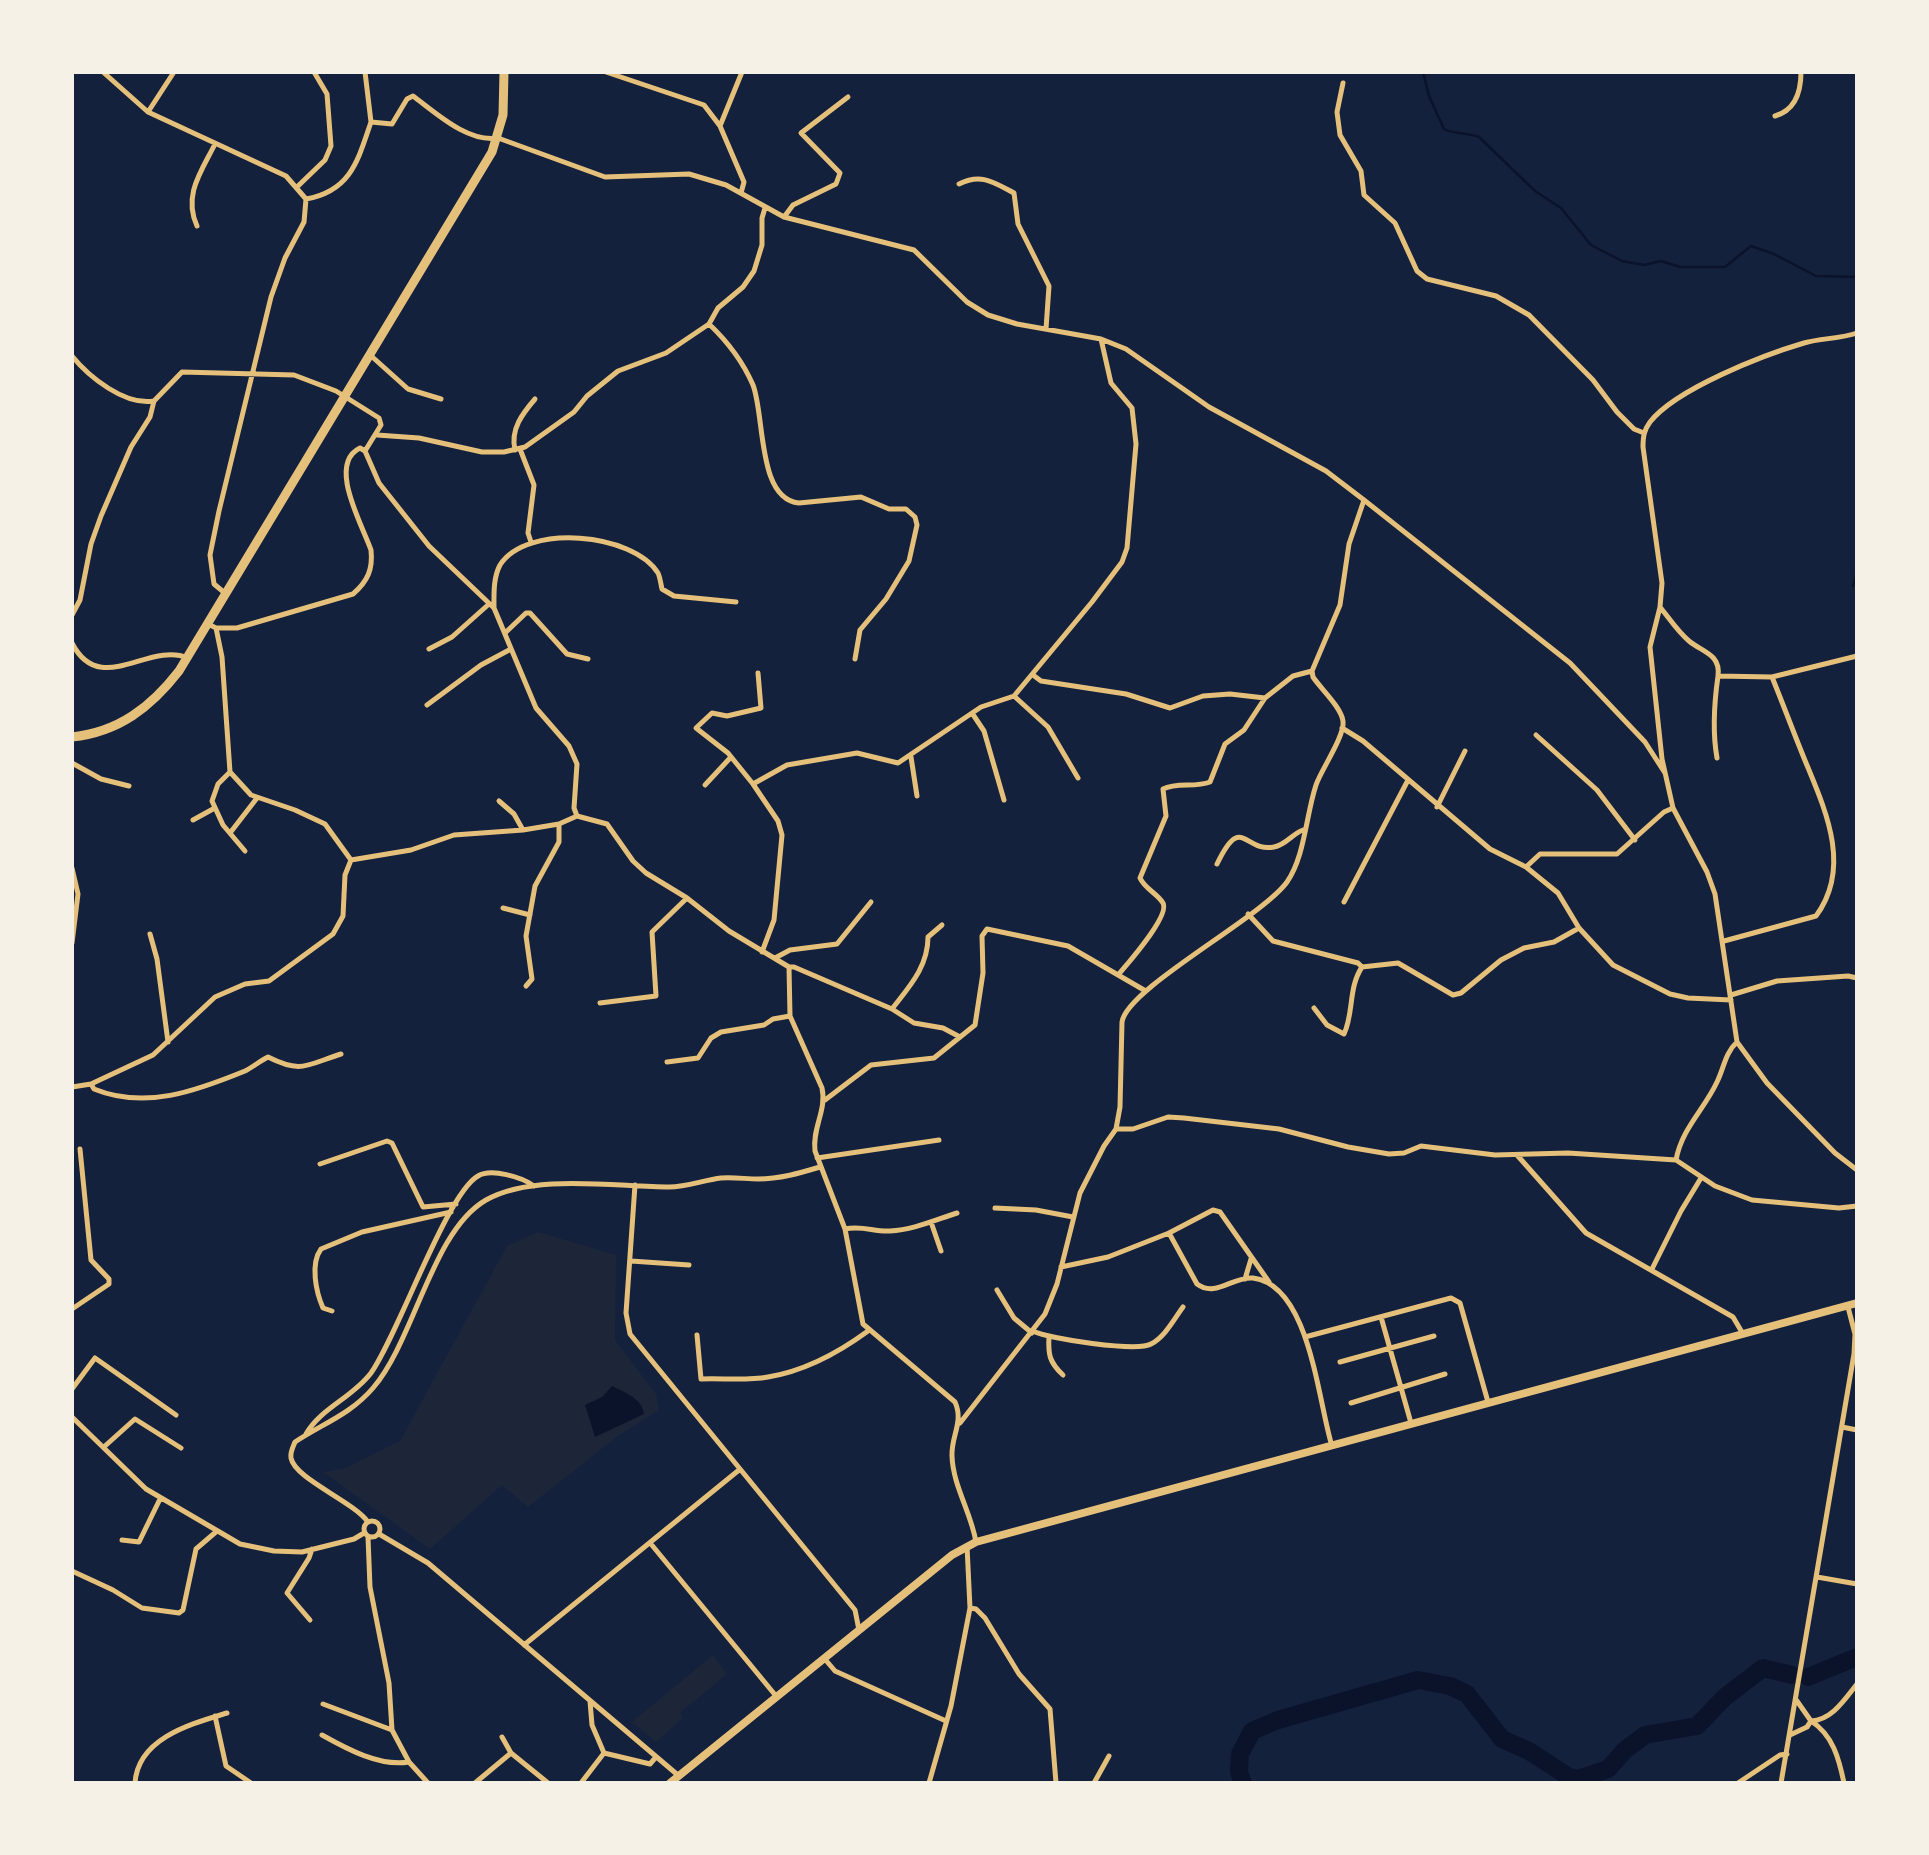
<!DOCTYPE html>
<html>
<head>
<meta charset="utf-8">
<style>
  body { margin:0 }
  #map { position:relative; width:1929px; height:1855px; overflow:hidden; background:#14213d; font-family:"Libre Baskerville",serif }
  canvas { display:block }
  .frame { position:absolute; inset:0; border:74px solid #f6f1e7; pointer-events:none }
</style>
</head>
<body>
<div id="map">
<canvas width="1929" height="1855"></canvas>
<div class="frame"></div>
</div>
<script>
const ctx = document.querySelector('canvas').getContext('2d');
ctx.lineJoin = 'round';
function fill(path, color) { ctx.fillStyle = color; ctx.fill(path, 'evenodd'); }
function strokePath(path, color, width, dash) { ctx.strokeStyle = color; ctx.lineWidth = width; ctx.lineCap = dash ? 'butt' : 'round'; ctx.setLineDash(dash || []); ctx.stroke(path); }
fill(new Path2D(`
  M 538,1232 L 616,1255 L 615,1340 L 656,1394 L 659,1410 L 618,1436 L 528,1507 L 502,1485 L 430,1549 L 323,1472 L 343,1469 L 400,1441 L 507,1246 Z
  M 713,1655 L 727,1674 L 680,1713 L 683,1718 L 656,1742 L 632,1722 Z`), '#1d2539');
fill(new Path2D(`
  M 612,1386 C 625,1393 642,1398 644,1414 L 595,1437 L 585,1405 L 602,1397 Z`), '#0b132b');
strokePath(new Path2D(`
  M 1423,72 L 1429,96 L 1444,129 C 1456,135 1467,132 1479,137 L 1535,191 L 1561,208 L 1591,245 L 1622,261 L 1644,265 L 1661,261 L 1680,267 L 1725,267 L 1751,246 L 1774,254 L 1816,276 L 1857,277
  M 1853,586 L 1857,573`), '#0b132b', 2.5);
strokePath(new Path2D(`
  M 1808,1677 L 1857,1657
  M 1243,1783 L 1239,1772 L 1240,1754 L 1252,1731 L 1278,1720 L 1418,1680 L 1450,1686 L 1467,1694 L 1502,1739 L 1529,1751 L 1569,1777 L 1578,1779 L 1608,1769 L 1625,1750 L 1645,1735 L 1697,1726 L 1725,1697 L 1763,1668 L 1792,1675`), '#0b132b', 18);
strokePath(new Path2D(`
  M 103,72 L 148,112 L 286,176 L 306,199 L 304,222 L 285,258 L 271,297 L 219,511 L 210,555 L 214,584 L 226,594
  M 365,72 L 371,122
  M 606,72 L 704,105 L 720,126
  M 1343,83 L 1337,112 L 1340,135 L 1361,171 L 1364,195 L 1395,223 L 1417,271 L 1427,279 L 1496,296 L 1529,315 L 1593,380 L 1617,412 L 1634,429 L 1644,433
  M 148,112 L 174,72
  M 1775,116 C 1796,110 1801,91 1801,72
  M 959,184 C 981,173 993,182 1014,193 L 1018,224 L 1049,286 L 1046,329
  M 298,186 L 325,160 L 331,146 L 327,94 L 314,72
  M 741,193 L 744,182 L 720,126 L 742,72
  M 306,199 C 351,191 358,160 371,122 L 392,124 L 407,99 L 413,96 C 436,113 468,143 498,138 L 605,177 L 689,174 L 726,185 L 784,217 L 914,250 L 967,302 L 988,315 L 1017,324 L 1101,339 L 1126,349 L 1209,407 L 1326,471 L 1364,500 L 1570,663 L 1645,742 L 1665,773
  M 784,217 L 793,205 L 836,184 L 840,173 L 801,133 L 848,97
  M 197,226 C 183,195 201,172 215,144
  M 709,324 C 728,342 743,362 753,385 C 765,416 757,499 799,503 L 861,497 L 889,509 L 906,509 L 915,517 L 917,525 L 909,561 L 886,599 L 860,630 L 855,659
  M 1857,333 C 1840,339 1821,338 1804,343 C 1763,355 1676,389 1650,422 C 1644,430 1643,437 1643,447 L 1662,583 L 1660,607 L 1650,647 L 1662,759 L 1673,808 L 1707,872 L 1715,894 L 1737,1042 L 1767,1083 L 1835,1153 L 1857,1170
  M 369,354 L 408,389 L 441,399
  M 72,356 C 89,377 125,406 154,401
  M 377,435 L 419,438 L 482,452 L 504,452 L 525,447 L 574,412 L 587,396 L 618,371 L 666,353 L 709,324 L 718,308 L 743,287 L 754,271 L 762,245 L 762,218 L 765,208
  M 520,449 L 534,485 L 528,533 L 531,542
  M 515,450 C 510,429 523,413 535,399
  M 365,451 L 379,483 L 429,546 L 494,608 L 536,708 L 569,746 L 577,764 L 574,808 L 577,816 L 607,824 L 633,861 L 646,873 L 687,898 L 729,931 L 789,967 L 790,1016 L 822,1088 C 827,1110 812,1128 815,1151 L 845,1229 L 863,1324 L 955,1402 C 964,1422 951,1436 952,1456 C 953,1486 971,1512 976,1542
  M 1660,607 C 1669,618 1678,632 1689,641 C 1702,652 1721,654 1718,676 L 1772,677 L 1857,656
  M 494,608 C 494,595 493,578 500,565 C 527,523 633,533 658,573 C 660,577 661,585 662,589 L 674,596 L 736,602
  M 72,615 L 80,600 L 91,544 L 101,516 L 131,447 L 150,417 L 154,401 L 182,372 L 294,375 L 336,391 L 379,418 L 381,425 L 365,451
  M 208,624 L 216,628 L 237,628 L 353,594 C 368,581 373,569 371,550 C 362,524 327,464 360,448 L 365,451
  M 216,628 L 222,657 L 230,772 L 251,795 L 295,810 L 325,824 L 351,860
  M 505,633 L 526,613 L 530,613 L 567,654 L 588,659
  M 72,643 C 100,698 148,641 188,658
  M 429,649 L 452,637 L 489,604
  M 1033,675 L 1041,681 L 1126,694 L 1170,708 L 1203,696 L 1230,694 L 1265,698 L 1293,676 L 1312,671
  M 1014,696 L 1048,727 L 1078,778
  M 427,705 L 481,665 L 511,649
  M 972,713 L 984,731 L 1004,800
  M 1342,728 L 1363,741 L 1490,849 L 1526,867 L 1558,893 L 1579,928 L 1613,965 L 1670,994 L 1688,998 L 1731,1000
  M 1536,735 L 1597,790 L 1635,840
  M 911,757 L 917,796
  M 1717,758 C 1712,730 1714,704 1718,676
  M 72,763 L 101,779 L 129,786
  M 230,772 L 218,784 L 212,801 L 223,825 L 245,851
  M 753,784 L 728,753 L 696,728 L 712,713 L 727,716 L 761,708 L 758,673
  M 705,785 L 731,757
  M 499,801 L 514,814 L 523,830
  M 1437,807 L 1465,751
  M 193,820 L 213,809
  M 230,833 L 257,798
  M 351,860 L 411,850 L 454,835 L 523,830 L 559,824 L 577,816
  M 1217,864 C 1242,812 1244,853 1274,847 C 1286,845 1292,834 1303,830
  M 1526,867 L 1540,854 L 1617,854 L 1664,812 L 1673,808
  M 72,868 L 78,894 L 72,943
  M 1344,902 L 1407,782
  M 503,908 L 530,915
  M 1248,914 L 1273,941 L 1358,963 L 1362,967 L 1398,963 L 1453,995 L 1461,993 L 1501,960 L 1524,948 L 1554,942 L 1579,928
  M 150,934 L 157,959 L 168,1042
  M 1724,941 L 1816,916 C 1853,866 1824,807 1804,758 C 1793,731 1783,704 1772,677
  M 762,952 L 774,920 L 782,835 L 778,821 L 753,784 L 787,765 L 857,753 L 898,763 L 981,707 L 1014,696 L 1092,602 L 1122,562 L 1127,548 L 1136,444 L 1132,408 L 1111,383 L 1101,339
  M 775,958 L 790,950 L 837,944 L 871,902
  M 789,967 L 794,967 L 892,1009 L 914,1023 L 943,1028 L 960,1037
  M 1119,974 C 1128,963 1170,916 1163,903 C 1157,893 1145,889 1140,878 L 1166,816 L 1163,789 C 1177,782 1195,788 1210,782 L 1225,744 L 1244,730 L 1265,698
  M 526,986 L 532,979 L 526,936 L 535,886 L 559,842 L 559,824
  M 1731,995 L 1777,981 L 1848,976 L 1857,978
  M 600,1003 L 656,996 L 652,932 L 687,898
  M 1314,1008 L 1327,1025 L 1344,1034 C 1354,1013 1348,988 1362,967
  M 892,1009 C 909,987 928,967 928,937 L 942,925
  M 667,1062 L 698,1058 L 711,1038 L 721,1032 L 764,1025 L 773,1019 L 790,1016
  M 91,1084 L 94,1089 C 145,1110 196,1091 245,1071 C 253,1067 260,1061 268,1057 C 302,1074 306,1065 341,1054
  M 72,1087 L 91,1084 L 153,1055 L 215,997 L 245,984 L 269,981 L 333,934 L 343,916 L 345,875 L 351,860
  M 825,1100 L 871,1065 L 934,1058 L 975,1025 L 983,973 L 982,936 L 987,929 L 1068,946 L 1144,990
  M 1116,1129 L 1133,1129 L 1168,1117 L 1184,1118 L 1279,1129 L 1348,1147 L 1389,1154 L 1404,1153 L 1421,1146 L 1495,1155 L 1568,1153 L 1676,1160 L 1715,1186 L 1752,1200 L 1839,1208 L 1857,1206
  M 1517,1155 L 1586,1233 L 1733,1317 L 1743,1334
  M 817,1158 L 939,1140
  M 1676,1160 C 1682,1128 1704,1110 1717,1082 C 1724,1068 1725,1053 1737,1042
  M 320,1164 L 387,1141 L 392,1143 L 423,1207 L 456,1204
  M 635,1185 L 626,1313 L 630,1334 L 855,1610 L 859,1630
  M 995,1208 L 1036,1210 L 1073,1217
  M 931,1222 L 941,1251
  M 845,1229 C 862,1225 874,1232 890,1231 C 913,1230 935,1220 957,1213
  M 1169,1233 L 1197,1284 C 1216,1298 1233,1276 1253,1278 C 1310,1285 1318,1402 1332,1446
  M 631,1261 L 689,1265
  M 1061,1267 L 1108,1257 L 1169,1233 L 1213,1210 L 1220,1212 L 1269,1282
  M 1652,1269 L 1681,1211 L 1701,1178
  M 1245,1279 L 1251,1259
  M 997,1290 L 1014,1318 L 1032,1333
  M 72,1309 L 109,1284 L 109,1279 L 91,1260 L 80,1149
  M 332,1311 L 323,1308 C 316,1292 310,1264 321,1249 L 362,1232 L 451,1212
  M 1381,1317 L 1411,1423
  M 1033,1331 C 1048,1339 1137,1352 1151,1344 C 1165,1337 1174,1319 1183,1307
  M 697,1335 L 701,1379 C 723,1378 746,1381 768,1377 C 805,1371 838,1353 868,1331
  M 1049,1336 C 1048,1354 1049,1362 1063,1375
  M 1305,1337 L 1451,1298 L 1460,1303 L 1488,1402
  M 1340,1362 L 1434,1336
  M 72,1389 L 95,1358 L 176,1415
  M 1351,1403 L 1445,1374
  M 72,1417 L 146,1489 L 240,1544 L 274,1551 L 302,1552 L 354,1539 L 364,1533
  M 960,1423 L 1045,1314 L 1057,1284 L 1080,1193 L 1104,1146 L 1116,1129 L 1120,1107 L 1122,1022 C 1127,988 1261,918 1287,882 C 1305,856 1306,815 1316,785 C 1321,770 1345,736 1343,721 C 1341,707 1321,689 1313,677 L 1312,671 L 1340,605 L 1349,544 L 1364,500
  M 1842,1427 L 1857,1430
  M 306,1434 C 321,1408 352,1398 371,1373 C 398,1335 447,1193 478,1176 C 491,1168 522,1177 534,1186
  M 105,1446 L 135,1419 L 181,1448
  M364 1529a8 8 0 1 1 16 0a8 8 0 1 1-16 0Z
  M 368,1522 C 353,1501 295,1479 291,1458 C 290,1452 293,1447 295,1442 C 322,1424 351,1414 373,1388 C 415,1339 432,1231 486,1200 C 534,1173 616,1187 669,1187 C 687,1187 704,1180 721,1178 C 734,1177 746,1179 758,1179 C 780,1179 800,1173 820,1167
  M 379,1534 L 428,1563 L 679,1776
  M 368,1537 L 370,1587 L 389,1683 L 392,1730 L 409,1762 L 428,1783
  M 122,1540 L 139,1542 L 160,1499
  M 651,1544 L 776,1696
  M 72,1571 L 113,1590 L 142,1608 L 179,1613 L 183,1610 L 196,1549 L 217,1531
  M 1817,1577 L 1857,1584
  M 970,1608 L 976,1609 L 985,1618 L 1019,1674 L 1050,1709 L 1056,1783
  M 310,1620 L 287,1593 L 309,1558 L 312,1549
  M 524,1645 L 739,1470
  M 824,1658 L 835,1671 L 946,1721
  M 590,1701 L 592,1725 L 604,1753 L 650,1764 L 656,1757
  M 323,1704 L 392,1730
  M 215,1716 L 226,1766 L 251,1783
  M 1811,1721 C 1833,1735 1839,1759 1844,1783
  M 1811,1721 C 1832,1720 1845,1699 1857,1684
  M 322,1735 C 347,1749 380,1767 409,1762
  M 1790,1735 L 1807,1727 L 1811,1721 L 1797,1701
  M 502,1737 L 511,1753 L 548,1783
  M 135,1783 C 138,1738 191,1724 227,1713
  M 475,1783 L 511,1753
  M 581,1783 L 604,1753
  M 929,1783 L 951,1706 L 970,1608 L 967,1546
  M 1094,1783 L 1109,1756
  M 1738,1783 L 1780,1755 L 1787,1754
  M 1781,1783 L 1854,1354 L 1855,1334 L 1848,1307`), '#e5c07b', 5);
strokePath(new Path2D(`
  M 670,1783 L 952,1555 L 976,1542 L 1857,1303`), '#e5c07b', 8);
strokePath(new Path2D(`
  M 72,737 C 119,732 151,707 179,671 L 492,152 L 503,115 L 504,72`), '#e5c07b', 9);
</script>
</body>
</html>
